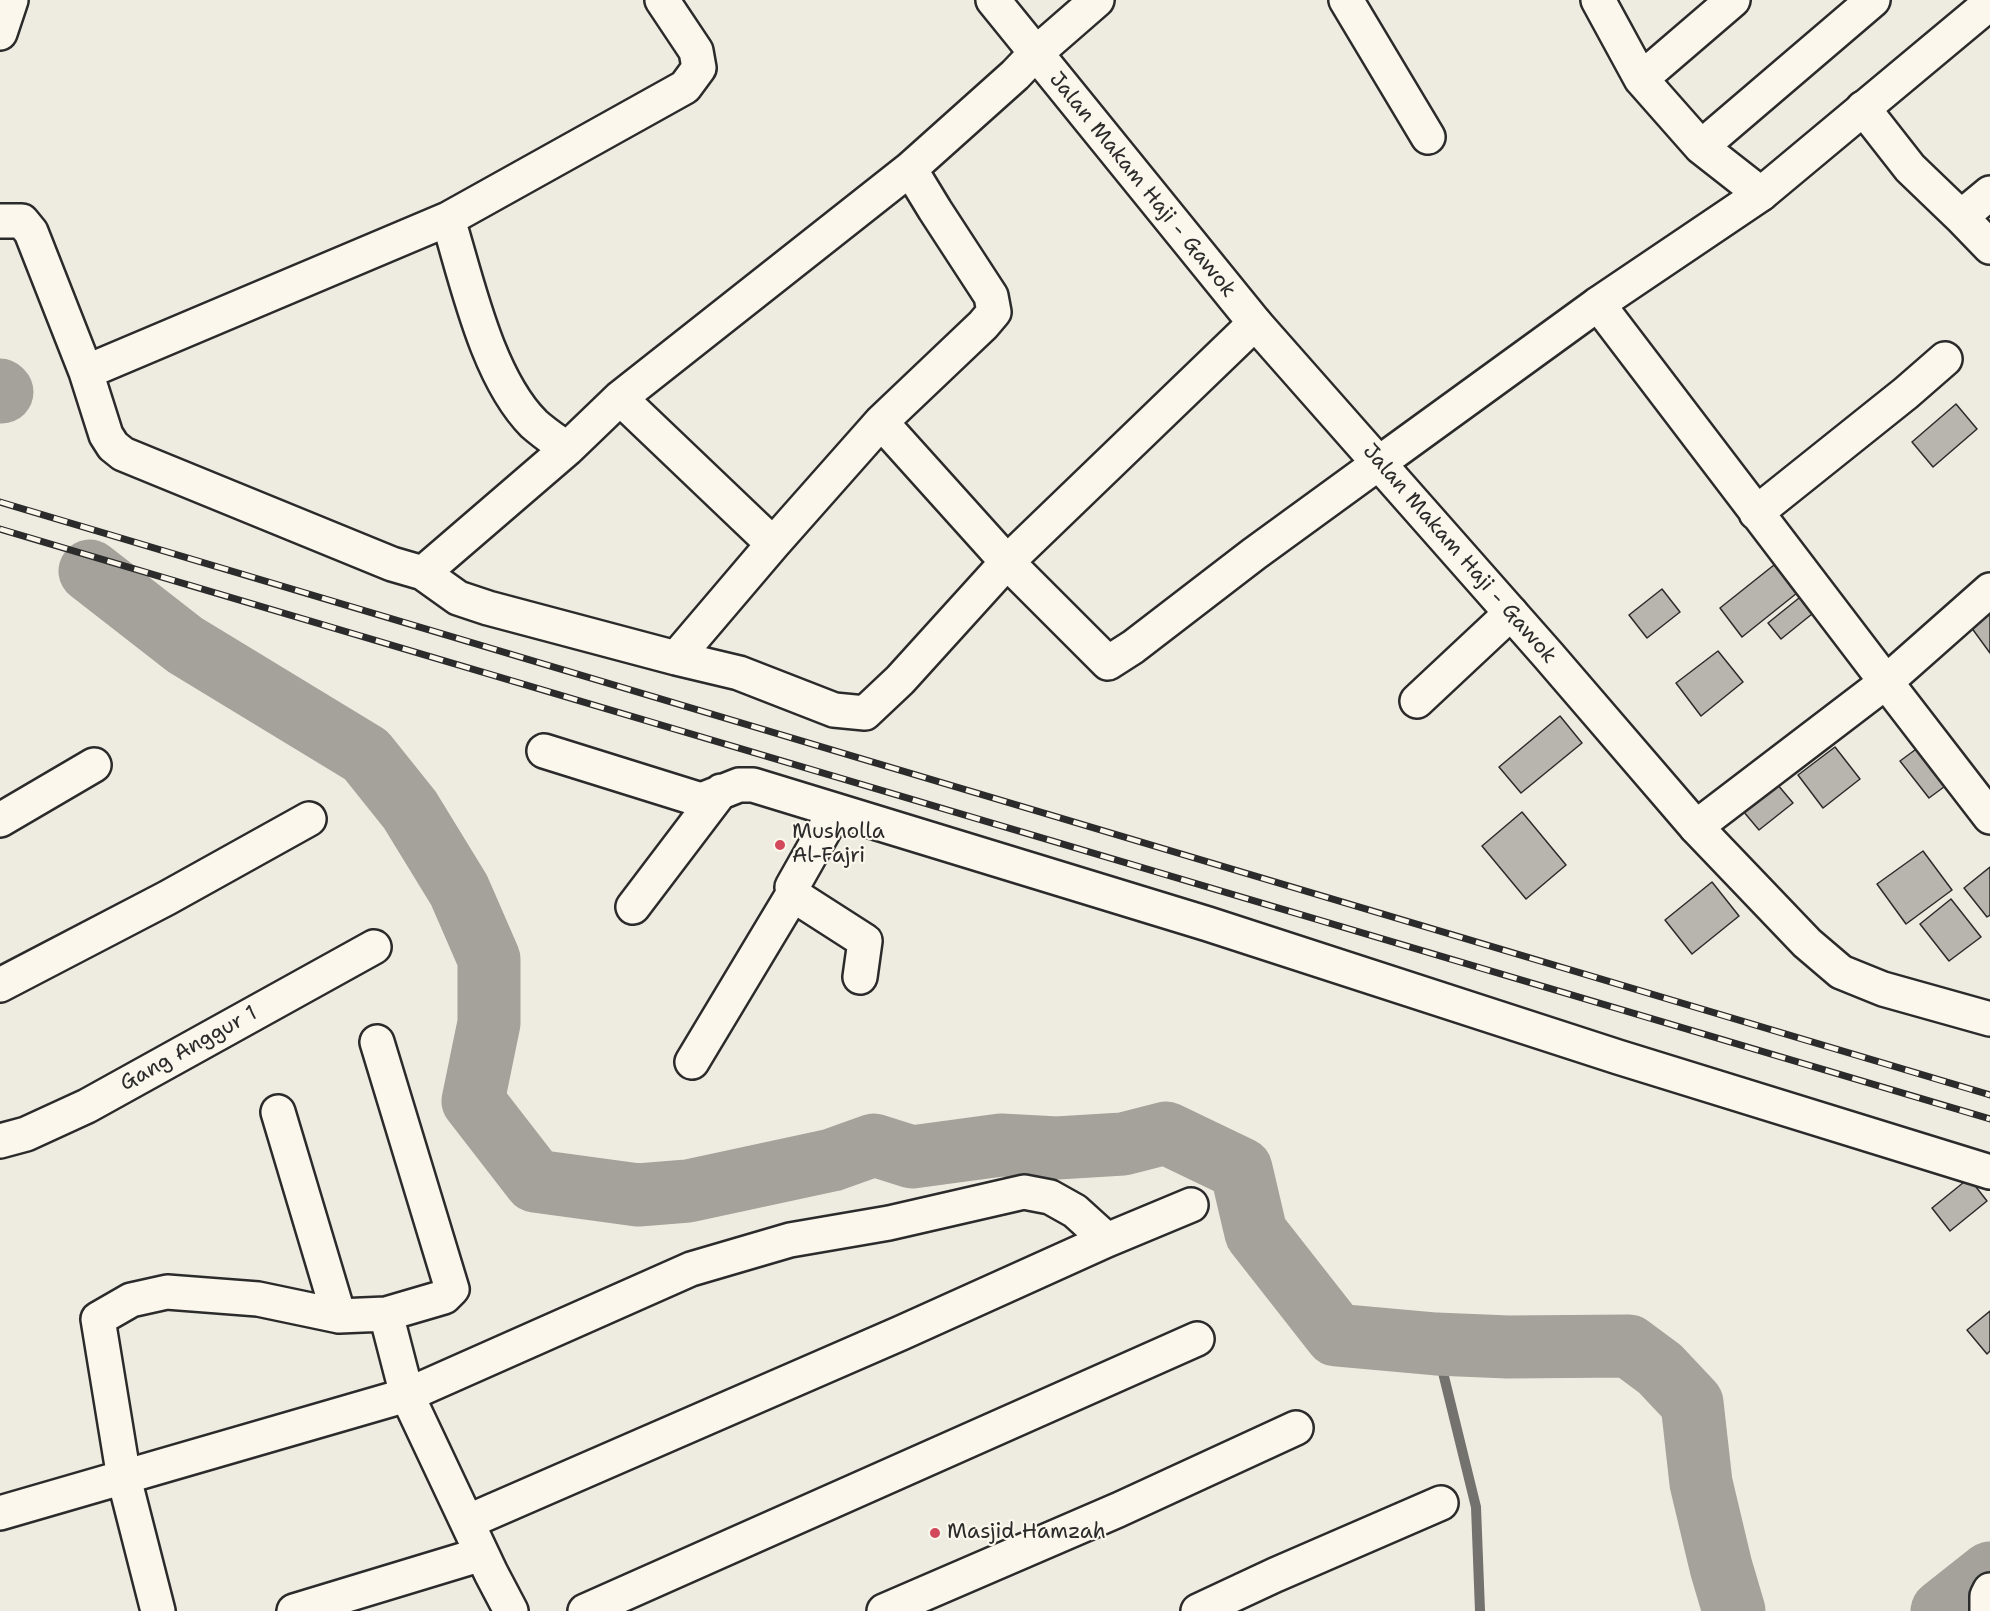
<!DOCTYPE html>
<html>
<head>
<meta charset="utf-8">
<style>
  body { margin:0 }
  canvas { display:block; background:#eeebe0 }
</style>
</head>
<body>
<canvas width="1990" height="1611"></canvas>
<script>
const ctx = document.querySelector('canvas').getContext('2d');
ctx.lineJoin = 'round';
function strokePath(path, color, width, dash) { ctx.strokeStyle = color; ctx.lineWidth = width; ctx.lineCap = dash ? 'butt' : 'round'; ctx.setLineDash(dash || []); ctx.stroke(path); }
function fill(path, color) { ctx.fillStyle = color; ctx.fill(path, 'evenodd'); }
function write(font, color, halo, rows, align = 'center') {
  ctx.font = font + ' "Shantell Sans",sans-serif'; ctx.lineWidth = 4.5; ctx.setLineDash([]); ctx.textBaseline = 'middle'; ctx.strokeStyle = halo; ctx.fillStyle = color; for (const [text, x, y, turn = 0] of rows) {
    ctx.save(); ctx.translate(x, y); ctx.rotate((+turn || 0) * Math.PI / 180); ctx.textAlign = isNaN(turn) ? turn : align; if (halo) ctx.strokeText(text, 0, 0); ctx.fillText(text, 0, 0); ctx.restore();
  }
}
strokePath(new Path2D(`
  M 1436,1344 L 1476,1507 L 1480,1611`), '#74726e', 10);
strokePath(new Path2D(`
  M 0,390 L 2,392
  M 90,571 L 185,645 L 366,755 L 410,810 L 459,890 L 489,959 L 489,1023 L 473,1101 L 535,1181 L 638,1195 L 688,1191 L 832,1160 L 874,1145 L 912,1157 L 1001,1145 L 1057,1148 L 1123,1144 L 1166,1133 L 1241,1169 L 1256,1233 L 1336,1335 L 1436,1344 L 1508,1347 L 1629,1346 L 1660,1369 L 1692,1403 L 1701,1483 L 1721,1567 L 1734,1611
  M 1942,1611 L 1990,1573`), '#a4a29a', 63);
const building = new Path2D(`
  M 1956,404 L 1977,429 L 1933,467 L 1912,442 Z
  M 1774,565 L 1797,593 L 1742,637 L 1720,608 Z
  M 1662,589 L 1680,612 L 1647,638 L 1629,615 Z
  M 1804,594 L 1817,610 L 1781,639 L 1768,623 Z
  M 1990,613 L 1990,653 L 1971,627 Z
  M 1718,651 L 1743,682 L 1701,716 L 1676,683 Z
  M 1560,716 L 1582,743 L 1521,793 L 1499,767 Z
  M 1923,744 L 1952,781 L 1929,798 L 1900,761 Z
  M 1835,747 L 1860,779 L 1823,808 L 1798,775 Z
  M 1772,778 L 1793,803 L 1759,830 L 1738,805 Z
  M 1522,812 L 1566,865 L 1526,899 L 1482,846 Z
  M 1923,851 L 1952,890 L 1906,924 L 1877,884 Z
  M 1990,867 L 1990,915 L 1987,917 L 1964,888 Z
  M 1712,882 L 1739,916 L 1692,954 L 1665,920 Z
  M 1951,899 L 1981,937 L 1949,961 L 1920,924 Z
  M 1969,1178 L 1987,1201 L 1950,1231 L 1932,1208 Z
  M 1990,1311 L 1990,1351 L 1987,1354 L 1967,1330 Z`);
fill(building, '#b8b5ae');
strokePath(building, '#2b2b2b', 1.5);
const street = new Path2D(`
  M 1346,0 L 1428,137
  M 1598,0 L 1641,79 L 1701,147 L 1761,194
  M 0,33 L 11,0
  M 1641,79 L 1733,0
  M 1863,108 L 1910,168 L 1961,217 L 1990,247
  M 1701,147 L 1873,0
  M 1961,217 L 1990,193
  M 0,221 L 22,221 L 31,232 L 86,372 L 106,435 L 113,446 L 123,454 L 392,564 L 423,573 L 458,598 L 488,608 L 676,658 L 739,673 L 834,710 L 865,713 L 900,680 L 1007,562 L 1255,323
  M 1598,304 L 1886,682 L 1990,590
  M 86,372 L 448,219 L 685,87 L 699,68 L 696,51 L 662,0
  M 620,398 L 773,544 L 881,422 L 983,325 L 994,312 L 991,296 L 935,210 L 910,169
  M 881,422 L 1007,562 L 1108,663 L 1133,647 L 1254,554 L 1379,463
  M 567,449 L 620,398 L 910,169 L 1015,75 L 1035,54 L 1097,0
  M 1756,513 L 1906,393 L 1945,359
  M 423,573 L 567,449 C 556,441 544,433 534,424 C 487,377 467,281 448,219
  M 676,658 L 773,544
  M 1417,701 L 1511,613
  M 544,751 L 701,800 L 739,785 L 753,785 L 1208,924 L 1618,1057 L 1990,1172
  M 835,811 L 792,887 L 793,894 L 798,898 L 865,941 L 860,977
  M 0,820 L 94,765
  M 1696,827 L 1886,682 L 1990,817
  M 633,907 L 721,791
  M 0,985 L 167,898 L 309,819
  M 377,1042 L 452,1289 L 444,1297 L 386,1314
  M 692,1062 L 793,894
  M 278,1112 L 339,1316
  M 0,1141 L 26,1134 L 87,1106 L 374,947
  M 0,1513 L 407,1395 L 691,1269 L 790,1240 L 889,1223 L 1024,1192 L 1050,1197 L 1075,1211 L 1107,1240
  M 467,1522 L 901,1333 L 1107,1240 L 1191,1205
  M 158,1611 L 124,1478 L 98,1319 L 131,1300 L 167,1292 L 258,1299 L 339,1316 L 386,1314 L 407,1395 L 491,1573 L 511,1611
  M 294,1611 L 482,1554
  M 585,1611 L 1197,1339
  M 884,1611 L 1118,1510 L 1296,1428
  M 1198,1611 L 1275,1575 L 1441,1503
  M 1987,1611 L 1987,1596 L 1990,1590`);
const secondary = new Path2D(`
  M 993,0 L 1255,323 L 1548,655 L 1696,827 L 1807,943 L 1841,972 L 1883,989 L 1990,1019
  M 1379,463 L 1598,304 L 1761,194 L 1990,3`);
strokePath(street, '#2b2b2b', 38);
strokePath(secondary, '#2b2b2b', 38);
strokePath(street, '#fbf7ec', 33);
strokePath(secondary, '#fbf7ec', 33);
const rail = new Path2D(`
  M 0,502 L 1990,1095
  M 0,529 L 1990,1119`);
strokePath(rail, '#2b2b2b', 7);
strokePath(rail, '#fbf7ec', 4.5, [14]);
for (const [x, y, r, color] of [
  [780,845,6,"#d1495b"],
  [935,1533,6,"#d1495b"]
]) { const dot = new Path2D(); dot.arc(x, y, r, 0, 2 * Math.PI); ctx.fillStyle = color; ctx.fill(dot); strokePath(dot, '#fbf7ec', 2); }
write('21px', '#2b2b2b', '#fbf7ec', [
  ["Jalan Makam Haji - Gawok",1142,185,51],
  ["Jalan Makam Haji - Gawok",1459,554,49],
  ["Gang Anggur 1",189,1049,-29]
]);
write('21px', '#2b2b2b', '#fbf7ec', [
  ["Musholla",792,833],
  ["Al-Fajri",792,857],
  ["Masjid Hamzah",947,1533]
], 'left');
</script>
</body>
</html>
